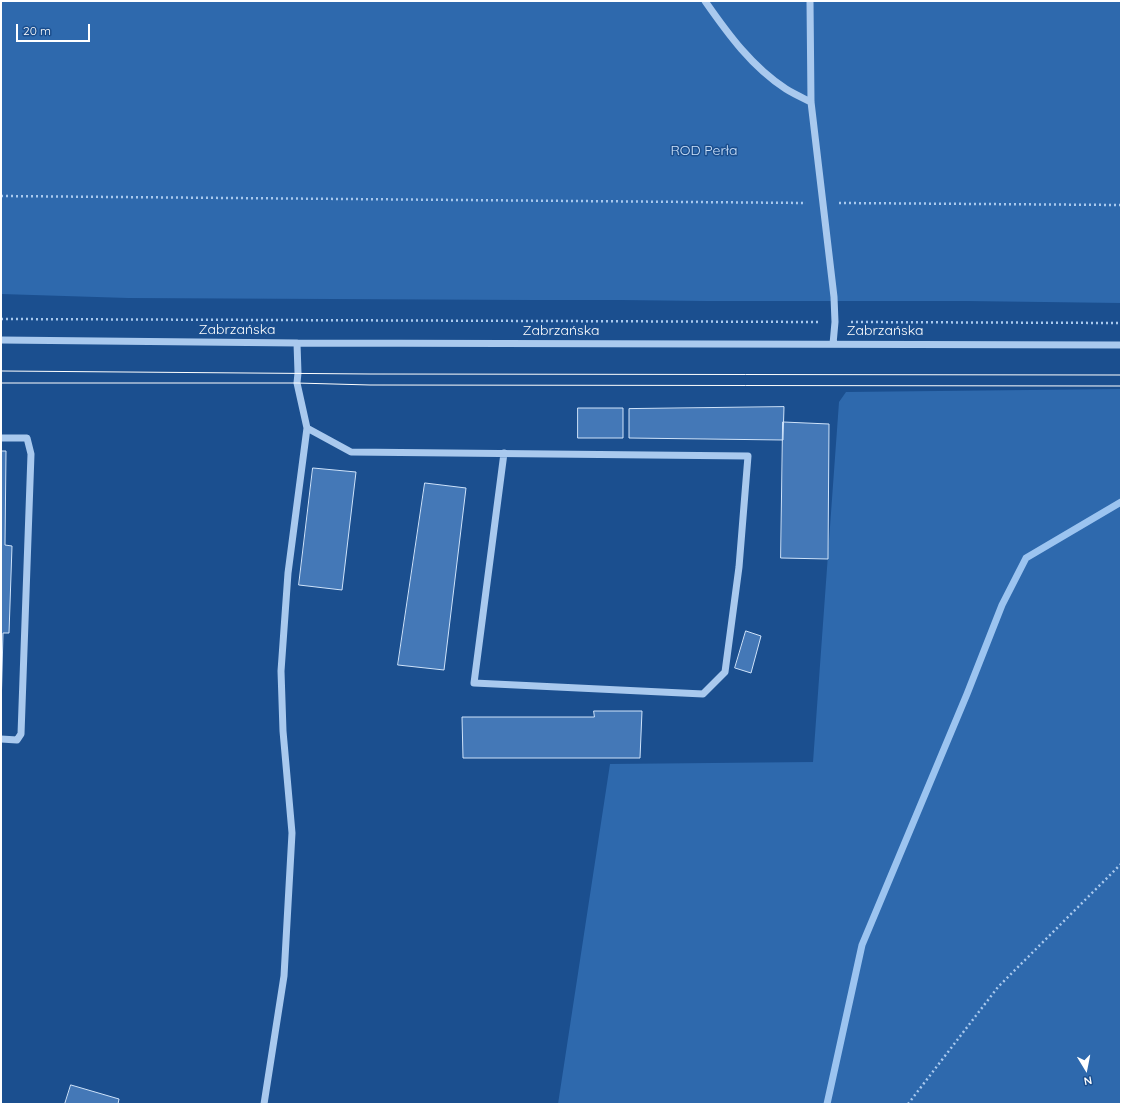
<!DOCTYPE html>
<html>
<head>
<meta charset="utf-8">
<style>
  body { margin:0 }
  #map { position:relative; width:1122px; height:1105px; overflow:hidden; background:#1b4f8f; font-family:Quicksand,sans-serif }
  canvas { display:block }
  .frame { position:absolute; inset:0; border:2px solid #fff; pointer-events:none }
  .north { position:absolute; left:1066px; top:1049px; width:40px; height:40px; -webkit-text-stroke:3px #1b4f8f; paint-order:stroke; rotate:170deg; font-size:11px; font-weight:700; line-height:16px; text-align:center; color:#fff }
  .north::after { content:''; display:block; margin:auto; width:14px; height:18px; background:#fff; clip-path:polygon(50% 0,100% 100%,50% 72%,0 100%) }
  .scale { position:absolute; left:16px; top:24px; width:74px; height:18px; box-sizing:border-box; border:2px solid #fff; border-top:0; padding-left:5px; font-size:12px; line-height:14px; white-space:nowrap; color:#fff; -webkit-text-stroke:3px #1b4f8f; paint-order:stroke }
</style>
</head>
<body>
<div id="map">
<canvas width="1122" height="1105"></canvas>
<div class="frame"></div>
<div class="north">N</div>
<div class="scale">20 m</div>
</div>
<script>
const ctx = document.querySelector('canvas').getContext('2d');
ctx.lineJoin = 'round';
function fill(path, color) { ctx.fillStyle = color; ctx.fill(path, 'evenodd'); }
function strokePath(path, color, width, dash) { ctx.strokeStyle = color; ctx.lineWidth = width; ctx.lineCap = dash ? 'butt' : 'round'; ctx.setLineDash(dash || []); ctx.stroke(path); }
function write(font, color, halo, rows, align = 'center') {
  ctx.font = font + ' Quicksand,sans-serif'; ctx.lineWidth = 3; ctx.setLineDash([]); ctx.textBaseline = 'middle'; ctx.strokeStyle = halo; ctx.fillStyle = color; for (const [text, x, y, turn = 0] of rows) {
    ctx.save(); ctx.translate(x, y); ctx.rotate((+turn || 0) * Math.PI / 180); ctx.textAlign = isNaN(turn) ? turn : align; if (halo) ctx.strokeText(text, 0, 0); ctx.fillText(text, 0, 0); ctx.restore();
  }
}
fill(new Path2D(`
  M 1,1 L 1121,1 L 1121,303 L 966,301 L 706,301 L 620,300 L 531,300 L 128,298 L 1,294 Z
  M 1121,389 L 1121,1104 L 558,1104 L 610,764 L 813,762 L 839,402 L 846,392 Z`), '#2e69ad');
strokePath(new Path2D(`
  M 827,1104 L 862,945 L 967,694 L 1002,605 L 1026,558 L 1121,502`), '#9cc4f0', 7);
const building = new Path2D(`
  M 784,407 L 783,440 L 629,438 L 629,409 Z
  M 578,408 L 623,408 L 623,438 L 578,438 Z
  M 783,422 L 829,424 L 828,559 L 781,558 Z
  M 1,451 L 6,451 L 5,545 L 12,546 L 9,633 L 3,633 L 1,710 Z
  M 313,468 L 356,472 L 342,590 L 299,585 Z
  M 425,483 L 466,488 L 444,670 L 398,665 Z
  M 746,631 L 761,636 L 751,673 L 735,668 Z
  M 594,711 L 642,711 L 640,758 L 463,758 L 462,717 L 594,717 Z
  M 71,1085 L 119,1099 L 118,1104 L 65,1104 Z`);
fill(building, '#4478b7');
strokePath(building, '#cfe3fa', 1);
strokePath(new Path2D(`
  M 1,196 L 806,203
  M 839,203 L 1121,205
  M 1,319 L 818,322
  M 851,322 L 1121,323
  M 908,1104 L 998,987 L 1121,864`), '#a9c9ee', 2.5, [2, 3]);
strokePath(new Path2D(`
  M 705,1 C 728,34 752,67 786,89 C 794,94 803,98 811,102
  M 810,1 L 811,102 L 834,297 L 835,322 L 833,344
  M 1,340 L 297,343 L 1121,345
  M 297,343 L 298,373 L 297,383 L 307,428 L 351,452 L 748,456 L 739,567 L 725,672 L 703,694 L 474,683 L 504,453
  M 1,438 L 27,438 L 31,454 L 21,734 L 17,740 L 1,739
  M 264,1104 L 284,976 L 292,833 L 283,731 L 281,671 L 288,573 L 307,428`), '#a9c9ee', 7);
strokePath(new Path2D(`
  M 1,371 L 370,374 L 1121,375
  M 1,383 L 297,383 L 370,385 L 1121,386`), '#fff', 1);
write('14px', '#cfe3fa', '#1b4f8f', [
  ["ROD Perła",704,151]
]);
write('14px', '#fff', '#1b4f8f', [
  ["Zabrzańska",237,330],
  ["Zabrzańska",561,331],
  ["Zabrzańska",885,331]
]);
</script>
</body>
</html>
